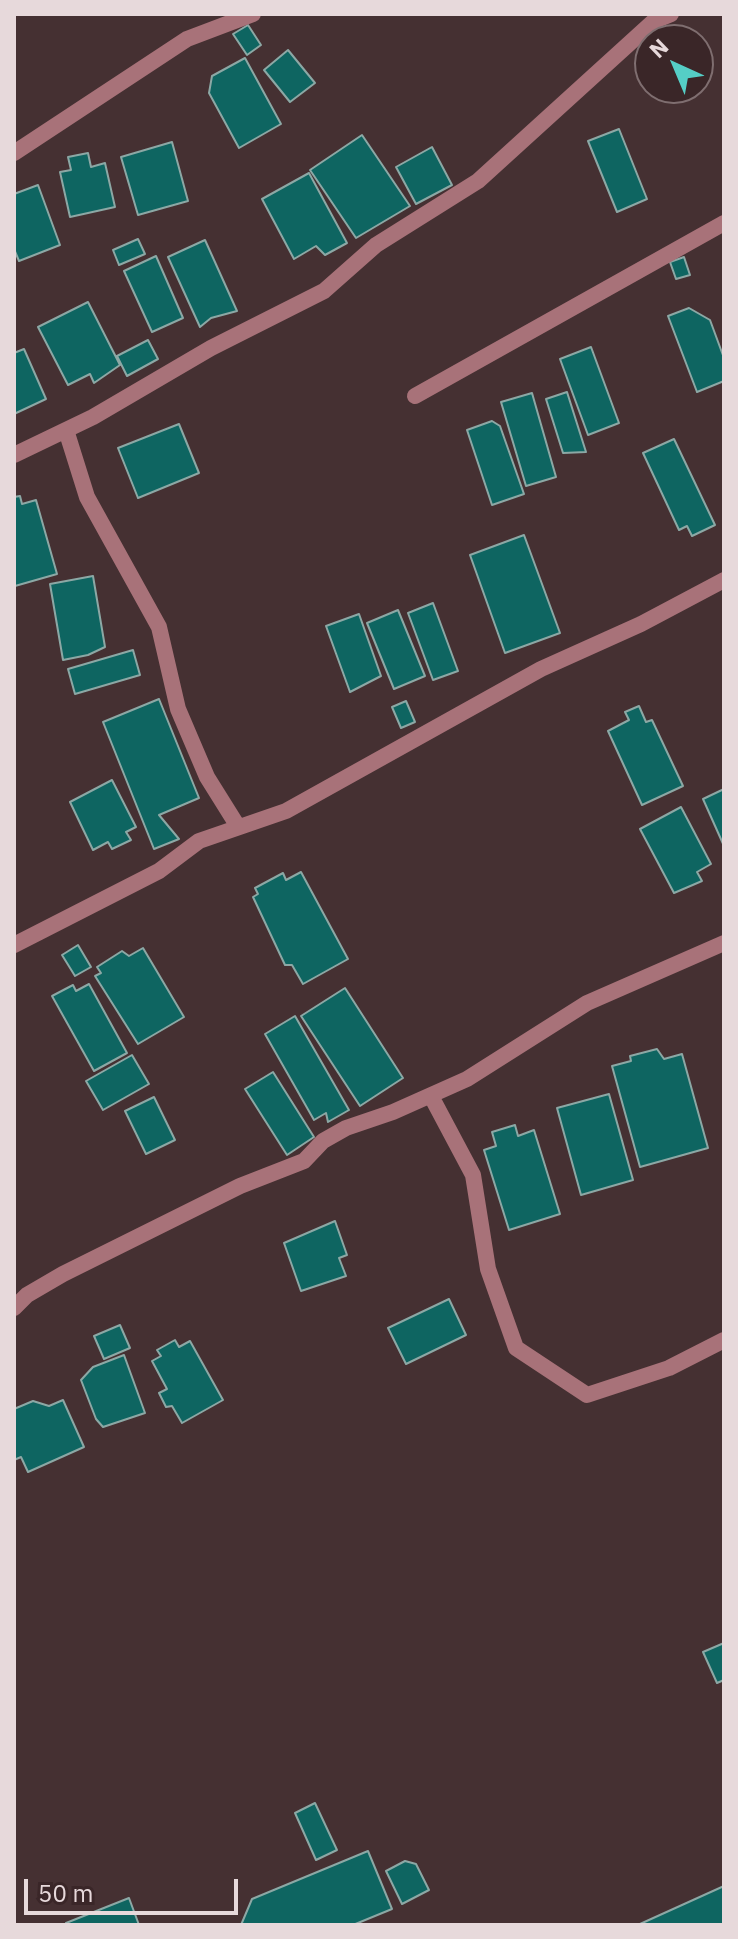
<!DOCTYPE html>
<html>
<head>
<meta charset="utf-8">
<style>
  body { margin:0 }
  #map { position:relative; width:738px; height:1939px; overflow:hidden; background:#453032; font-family:"IBM Plex Sans",sans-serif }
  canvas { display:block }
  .frame { position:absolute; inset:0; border:16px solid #e7d9db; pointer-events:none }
  .north { position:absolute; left:634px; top:24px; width:80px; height:80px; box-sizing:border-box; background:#3a2628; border:2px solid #7f6e70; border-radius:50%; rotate:316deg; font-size:22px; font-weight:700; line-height:32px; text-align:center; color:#e7d9db }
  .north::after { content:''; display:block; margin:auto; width:28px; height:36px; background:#55cec6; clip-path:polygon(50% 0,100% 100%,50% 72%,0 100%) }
  .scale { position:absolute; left:24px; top:1879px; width:214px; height:36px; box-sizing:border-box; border:4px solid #e7d9db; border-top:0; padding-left:10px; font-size:24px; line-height:28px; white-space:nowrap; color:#e7d9db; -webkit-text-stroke:6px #3a2628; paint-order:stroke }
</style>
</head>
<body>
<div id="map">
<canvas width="738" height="1939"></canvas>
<div class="frame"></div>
<div class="north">N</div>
<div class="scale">50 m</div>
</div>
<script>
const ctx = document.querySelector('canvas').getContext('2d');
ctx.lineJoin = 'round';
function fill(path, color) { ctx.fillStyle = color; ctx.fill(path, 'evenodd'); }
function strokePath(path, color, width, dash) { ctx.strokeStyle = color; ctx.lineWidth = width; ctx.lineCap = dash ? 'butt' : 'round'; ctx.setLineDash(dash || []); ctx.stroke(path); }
const building = new Path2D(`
  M 248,25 L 261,45 L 247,55 L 233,34 Z
  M 288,50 L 315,83 L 290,102 L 264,70 Z
  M 245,58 L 281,124 L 239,148 L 209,93 L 212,76 Z
  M 619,129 L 647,199 L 617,212 L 588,141 Z
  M 362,135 L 410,206 L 356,238 L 310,170 Z
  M 172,142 L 188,201 L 138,215 L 121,157 Z
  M 432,147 L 452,185 L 416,204 L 396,167 Z
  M 88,153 L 91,167 L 105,163 L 115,207 L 70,217 L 60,172 L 71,170 L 68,157 Z
  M 309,173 L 347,243 L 325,255 L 316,246 L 294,259 L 262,199 Z
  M 38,185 L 60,245 L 19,261 L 14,249 L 14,194 Z
  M 138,239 L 145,254 L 119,265 L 113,250 Z
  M 205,240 L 237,311 L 211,318 L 200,327 L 168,257 Z
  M 156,256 L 183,318 L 152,332 L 124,271 Z
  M 684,257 L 690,275 L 676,279 L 670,262 Z
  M 88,302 L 120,365 L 94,383 L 90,374 L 68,385 L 38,327 Z
  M 689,308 L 710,320 L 724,358 L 724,381 L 697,392 L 668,316 Z
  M 148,340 L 158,359 L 127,376 L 117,356 Z
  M 591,347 L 619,423 L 588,435 L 560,359 Z
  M 24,349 L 46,399 L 14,414 L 14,353 Z
  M 567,392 L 586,452 L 563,453 L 546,399 Z
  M 532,393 L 556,477 L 526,486 L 501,402 Z
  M 492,421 L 500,426 L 524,494 L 492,505 L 467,430 Z
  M 179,424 L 199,473 L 138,498 L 118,448 Z
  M 674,439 L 715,525 L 692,536 L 687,526 L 679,530 L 643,453 Z
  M 20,496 L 22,504 L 36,500 L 57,574 L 15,586 L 14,497 Z
  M 524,535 L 560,633 L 505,653 L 470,555 Z
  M 93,576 L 105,647 L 88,655 L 63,660 L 50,584 Z
  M 433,603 L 458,671 L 433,680 L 408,613 Z
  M 398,610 L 425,676 L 394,689 L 367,623 Z
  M 359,614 L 381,676 L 350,692 L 326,626 Z
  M 133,650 L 140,675 L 75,694 L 68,669 Z
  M 159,699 L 199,798 L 159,815 L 179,839 L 154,849 L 103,722 Z
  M 406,701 L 415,722 L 401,728 L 392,707 Z
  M 639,706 L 646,722 L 652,720 L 683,786 L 642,805 L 608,731 L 629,720 L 625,712 Z
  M 112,780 L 136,827 L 126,832 L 131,840 L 112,849 L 108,842 L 93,850 L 70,802 Z
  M 724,789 L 724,846 L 703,799 Z
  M 681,807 L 711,864 L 697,872 L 702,881 L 674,893 L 640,829 Z
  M 301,872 L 348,959 L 303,984 L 292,965 L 285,965 L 253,897 L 258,894 L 255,888 L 283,873 L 286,880 Z
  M 78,945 L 91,967 L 75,976 L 62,955 Z
  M 143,948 L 184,1017 L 138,1044 L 95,976 L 101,973 L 97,967 L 122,951 L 129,956 Z
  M 89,984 L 127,1053 L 94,1071 L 52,996 L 73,985 L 76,991 Z
  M 345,988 L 403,1078 L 360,1106 L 301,1016 Z
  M 295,1016 L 349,1110 L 328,1122 L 326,1113 L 314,1120 L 265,1034 Z
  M 657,1049 L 664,1059 L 682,1054 L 708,1148 L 640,1167 L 612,1066 L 631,1061 L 630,1056 Z
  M 132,1055 L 149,1084 L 103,1110 L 86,1081 Z
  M 273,1072 L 314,1137 L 287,1155 L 245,1089 Z
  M 609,1094 L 633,1180 L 581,1195 L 557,1108 Z
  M 154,1097 L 175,1140 L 146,1154 L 125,1111 Z
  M 515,1125 L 518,1136 L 534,1130 L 560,1214 L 509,1230 L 484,1150 L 496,1146 L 492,1132 Z
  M 335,1221 L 347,1255 L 339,1258 L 346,1276 L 301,1291 L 284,1243 Z
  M 449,1299 L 466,1335 L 406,1364 L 388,1328 Z
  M 120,1325 L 130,1348 L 104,1359 L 94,1336 Z
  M 175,1340 L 179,1347 L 190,1341 L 223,1400 L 182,1423 L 172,1406 L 166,1407 L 159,1393 L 167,1389 L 152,1361 L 161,1356 L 157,1350 Z
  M 124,1355 L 145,1413 L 103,1427 L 96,1419 L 81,1380 L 93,1367 Z
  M 63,1400 L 84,1447 L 28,1472 L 21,1457 L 14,1460 L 14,1409 L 33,1401 L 49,1406 Z
  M 724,1643 L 724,1680 L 717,1683 L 703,1652 Z
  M 315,1803 L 337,1850 L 316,1860 L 295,1813 Z
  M 368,1851 L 392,1909 L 353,1925 L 241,1925 L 252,1899 Z
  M 405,1861 L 416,1864 L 429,1890 L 402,1904 L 386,1871 Z
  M 724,1886 L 724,1925 L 640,1925 L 640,1924 Z
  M 129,1898 L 139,1925 L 67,1925 L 66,1923 Z`);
fill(building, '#0e6561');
strokePath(building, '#8ca8a5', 2);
strokePath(new Path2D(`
  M 14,153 L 187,39 L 253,14
  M 415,396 L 724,223
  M 66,430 L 87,497 L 159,627 L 178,709 L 207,777 L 237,825
  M 14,455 L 93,417 L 211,348 L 324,291 L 376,245 L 478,181 L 654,21 L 671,14
  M 14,945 L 159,871 L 199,841 L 286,811 L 541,669 L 641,624 L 724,580
  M 431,1096 L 473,1175 L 488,1269 L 516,1348 L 587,1395 L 669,1368 L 724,1340
  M 14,1308 L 27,1295 L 63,1274 L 240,1186 L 304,1161 L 323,1141 L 346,1128 L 393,1112 L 467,1079 L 587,1003 L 724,943`), '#a87279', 16);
</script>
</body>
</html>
